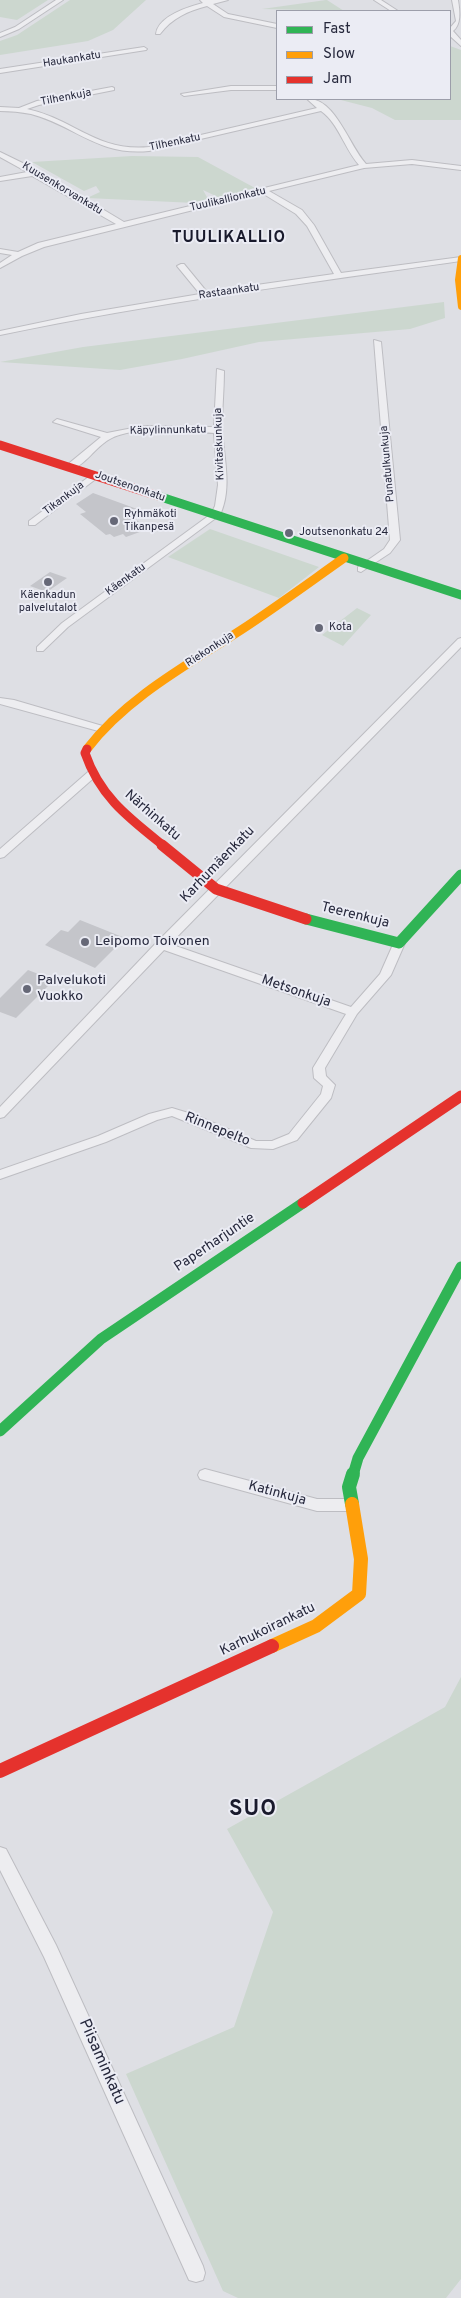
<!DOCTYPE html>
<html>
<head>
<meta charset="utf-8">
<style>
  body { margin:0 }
  #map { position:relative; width:461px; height:2298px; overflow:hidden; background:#dedfe4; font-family:Overpass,sans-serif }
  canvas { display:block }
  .legend { position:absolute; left:276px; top:10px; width:175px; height:90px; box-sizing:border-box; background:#ebecf4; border:1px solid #9c9eaa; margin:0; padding:6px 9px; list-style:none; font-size:15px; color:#26283c }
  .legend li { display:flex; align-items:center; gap:10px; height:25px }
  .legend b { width:25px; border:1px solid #9c9eaa }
</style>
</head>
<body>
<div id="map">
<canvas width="461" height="2298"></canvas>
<ul class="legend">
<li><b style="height:6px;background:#30b455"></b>Fast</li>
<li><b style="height:6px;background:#ff9f0a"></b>Slow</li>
<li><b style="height:6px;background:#e5322d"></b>Jam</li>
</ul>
</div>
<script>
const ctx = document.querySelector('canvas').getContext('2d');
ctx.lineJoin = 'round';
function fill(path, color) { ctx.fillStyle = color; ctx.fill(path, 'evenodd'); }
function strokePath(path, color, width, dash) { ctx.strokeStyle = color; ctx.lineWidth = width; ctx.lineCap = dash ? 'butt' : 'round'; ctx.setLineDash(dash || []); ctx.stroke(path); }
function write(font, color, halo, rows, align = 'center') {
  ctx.font = font + ' Overpass,sans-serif'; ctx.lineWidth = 4; ctx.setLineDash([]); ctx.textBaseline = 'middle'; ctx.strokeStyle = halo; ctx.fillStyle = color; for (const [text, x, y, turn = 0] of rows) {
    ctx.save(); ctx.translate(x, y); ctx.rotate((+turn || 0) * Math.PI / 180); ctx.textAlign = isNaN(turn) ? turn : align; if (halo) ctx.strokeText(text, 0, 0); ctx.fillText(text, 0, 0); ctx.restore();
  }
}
fill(new Path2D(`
  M 0,0 L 48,0 L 17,20 L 0,17 Z
  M 70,0 L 146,0 L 113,30 L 88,41 L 0,55 L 0,41 L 17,35 Z
  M 327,0 L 344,11 L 262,9 L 326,0 Z
  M 450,46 L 461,50 L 461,120 L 395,120 L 372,108 L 337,99 L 450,99 Z
  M 132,156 L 198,157 L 255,188 L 220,198 L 203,190 L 208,199 L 195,203 L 87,198 L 100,192 L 96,186 L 84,191 L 32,162 Z
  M 444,302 L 445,318 L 410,329 L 259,342 L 182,359 L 120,370 L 0,362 L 83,347 Z
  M 210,529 L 319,567 L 279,598 L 168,557 Z
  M 357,608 L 371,615 L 343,646 L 322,635 Z
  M 461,1677 L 461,2279 L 446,2298 L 238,2298 L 223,2291 L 126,2074 L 234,2027 L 273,1912 L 227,1829 L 445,1707 Z`), '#ccd7cf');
fill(new Path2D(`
  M 93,493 L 137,509 L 128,513 L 148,529 L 126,537 L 123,534 L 114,537 L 110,534 L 106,535 L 80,514 L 86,512 L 76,504 Z
  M 50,572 L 67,578 L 47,592 L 30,586 Z
  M 80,920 L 125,938 L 95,968 L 45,945 L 61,930 L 68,932 Z
  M 28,970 L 54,980 L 16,1018 L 0,1012 L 0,998 Z`), '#c4c5ca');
const street = new Path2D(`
  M 56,0 L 63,0 L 19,29 L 0,37 L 0,33 L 15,27 Z
  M 200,0 L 228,0 L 213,4 L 228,14 L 277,24 L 277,28 L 224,17 L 207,6 C 188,11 172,18 160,34 L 156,34 C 158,16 188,7 203,3 Z
  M 374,0 L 381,0 L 398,11 L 391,11 Z
  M 452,0 L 458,0 C 460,12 461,25 453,31 L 461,40 L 461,46 L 450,36 L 450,28 L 456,21 Z
  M 144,47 L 147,49 L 146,50 L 0,73 L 0,69 Z
  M 231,86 L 277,86 L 277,90 L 231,90 L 184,96 L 181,94 Z
  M 112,87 L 114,88 L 114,90 L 39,105 L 27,109 C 74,119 96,152 149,147 L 317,108 L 307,99 C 335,97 348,144 366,164 L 412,160 L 461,166 L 461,170 L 412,164 L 364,168 L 269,191 L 302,210 L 314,225 L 341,273 L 461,257 L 461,261 C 307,283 153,303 0,335 L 0,331 L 81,314 L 200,294 L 177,266 L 181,264 L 184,264 L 207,292 L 334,274 L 307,226 L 296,214 L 262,193 L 44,247 L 22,256 L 0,268 L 0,263 L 12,255 L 0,253 L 0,249 L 18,252 L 38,243 L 116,224 L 32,176 L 0,181 L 0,177 L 27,172 L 0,157 L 0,152 L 39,171 L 124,222 L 359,165 C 344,148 339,124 321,111 L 149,151 C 97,156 76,126 31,114 C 21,112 11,111 0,111 L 0,107 L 19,108 L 37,101 Z
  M 374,340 L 381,342 L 400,540 L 390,553 L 361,572 L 358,571 L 358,567 L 384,549 L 390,540 Z
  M 217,369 L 224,371 C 224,389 222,408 222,426 C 223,456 233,487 220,515 L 68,627 L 43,651 L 37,651 L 37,647 L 62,623 L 211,514 L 215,506 L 218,485 L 214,433 C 185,432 135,425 110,439 C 95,447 86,465 70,470 L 67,469 L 67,465 L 101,437 L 53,422 L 57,419 L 107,433 L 143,426 L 214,427 Z
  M 94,473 L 101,475 L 35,525 L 29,525 L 29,521 Z
  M 461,638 L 461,647 L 170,944 L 351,1007 L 380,974 L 395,940 L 403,940 L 405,943 L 391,975 L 357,1014 L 325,1068 L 326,1076 L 335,1085 L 331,1098 L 297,1140 L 273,1149 L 251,1148 L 172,1116 L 157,1120 L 106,1142 L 0,1179 L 0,1170 L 98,1136 L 149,1114 L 172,1108 L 195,1115 L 256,1141 L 272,1141 L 289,1134 L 321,1094 L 323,1086 L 314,1078 L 313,1068 L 346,1014 L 164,950 L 4,1117 L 0,1118 L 0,1107 L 157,942 L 458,639 Z
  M 0,698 L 14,700 L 106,727 L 107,729 L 102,732 L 0,704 Z
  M 92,771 L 97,774 L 96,776 L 4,857 L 0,858 L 0,849 L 88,772 Z
  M 205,1469 L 317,1499 L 351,1499 L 356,1501 L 358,1505 L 356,1509 L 351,1511 L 317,1511 L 200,1479 L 198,1475 L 200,1471 Z
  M 0,1847 L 6,1849 L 56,1945 L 203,2266 L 205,2273 L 203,2280 L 196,2282 L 189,2280 L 44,1957 L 0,1870 Z`);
strokePath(street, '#bdbdc2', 2);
fill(street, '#ededf0');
strokePath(new Path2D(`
  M 158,496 L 461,595`), '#30b455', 9);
strokePath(new Path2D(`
  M 306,919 L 399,943 L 461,875
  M 0,1431 L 101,1339 L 303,1203
  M 353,1475 L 358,1458 L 461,1267`), '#30b455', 11);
strokePath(new Path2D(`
  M 352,1504 L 349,1487 L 353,1474`), '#30b455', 14);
strokePath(new Path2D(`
  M 461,258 L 458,280 L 461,307`), '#ff9f0a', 6);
strokePath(new Path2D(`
  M 87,749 C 126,698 187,665 241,630 C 276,607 310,582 344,558`), '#ff9f0a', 9);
strokePath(new Path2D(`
  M 272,1646 L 316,1626 L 359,1594 L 361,1559 L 352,1504`), '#ff9f0a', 14);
strokePath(new Path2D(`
  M 0,445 L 158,496
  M 87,749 L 85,753 C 100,797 129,818 164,846`), '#e5322d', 9);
strokePath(new Path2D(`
  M 162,845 L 216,889 L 306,919
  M 303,1203 L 461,1096`), '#e5322d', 11);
strokePath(new Path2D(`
  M 0,1771 L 272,1646`), '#e5322d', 14);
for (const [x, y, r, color] of [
  [114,521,5,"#666877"],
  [289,533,5,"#666877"],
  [48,582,5,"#666877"],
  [319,628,5,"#666877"],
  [85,942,5,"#666877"],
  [27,989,5,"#666877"]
]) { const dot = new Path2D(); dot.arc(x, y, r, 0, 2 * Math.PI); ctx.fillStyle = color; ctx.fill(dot); strokePath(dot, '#ebecf4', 2); }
write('11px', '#26283c', '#ebecf4', [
  ["Haukankatu",72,60,-9],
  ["Tilhenkuja",66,98,-11],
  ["Tilhenkatu",175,143,-12],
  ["Kuusenkorvankatu",62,189,31],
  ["Tuulikallionkatu",228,200,-13],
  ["Rastaankatu",229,292,-8],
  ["Käpylinnunkatu",168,431,-1],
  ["Kivitaskunkuja",220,444,-92],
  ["Punatulkunkuja",388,464,-95],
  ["Joutsenonkatu",130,487,19],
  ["Tikankuja",64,499,-37],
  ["Käenkatu",126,580,-36],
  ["Riekonkuja",210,650,-33]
]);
write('11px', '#26283c', '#ebecf4', [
  ["Ryhmäkoti",124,515],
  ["Tikanpesä",124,528],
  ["Joutsenonkatu 24",299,533],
  ["Käenkadun",48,596,"center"],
  ["palvelutalot",48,609,"center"],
  ["Kota",329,628]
], 'left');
write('14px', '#26283c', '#ebecf4', [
  ["Närhinkatu",152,816,41],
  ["Karhumäenkatu",218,865,-46],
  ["Teerenkuja",355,916,14],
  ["Metsonkuja",296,992,19],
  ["Rinnepelto",217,1130,22],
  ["Paperharjuntie",215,1243,-34],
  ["Katinkuja",277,1494,15],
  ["Karhukoirankatu",268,1630,-26]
]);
write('14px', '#26283c', '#ebecf4', [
  ["Leipomo Toivonen",95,942],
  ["Palvelukoti",37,981],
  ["Vuokko",37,997]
], 'left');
ctx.letterSpacing = '1px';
write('bold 16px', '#191a2c', '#ebecf4', [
  ["TUULIKALLIO",229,239]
]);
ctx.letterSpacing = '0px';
write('16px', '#26283c', '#ebecf4', [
  ["Piisaminkatu",101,2062,66]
]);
ctx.letterSpacing = '1px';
write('bold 22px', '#191a2c', '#ebecf4', [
  ["SUO",253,1811]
]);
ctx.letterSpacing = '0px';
</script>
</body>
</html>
